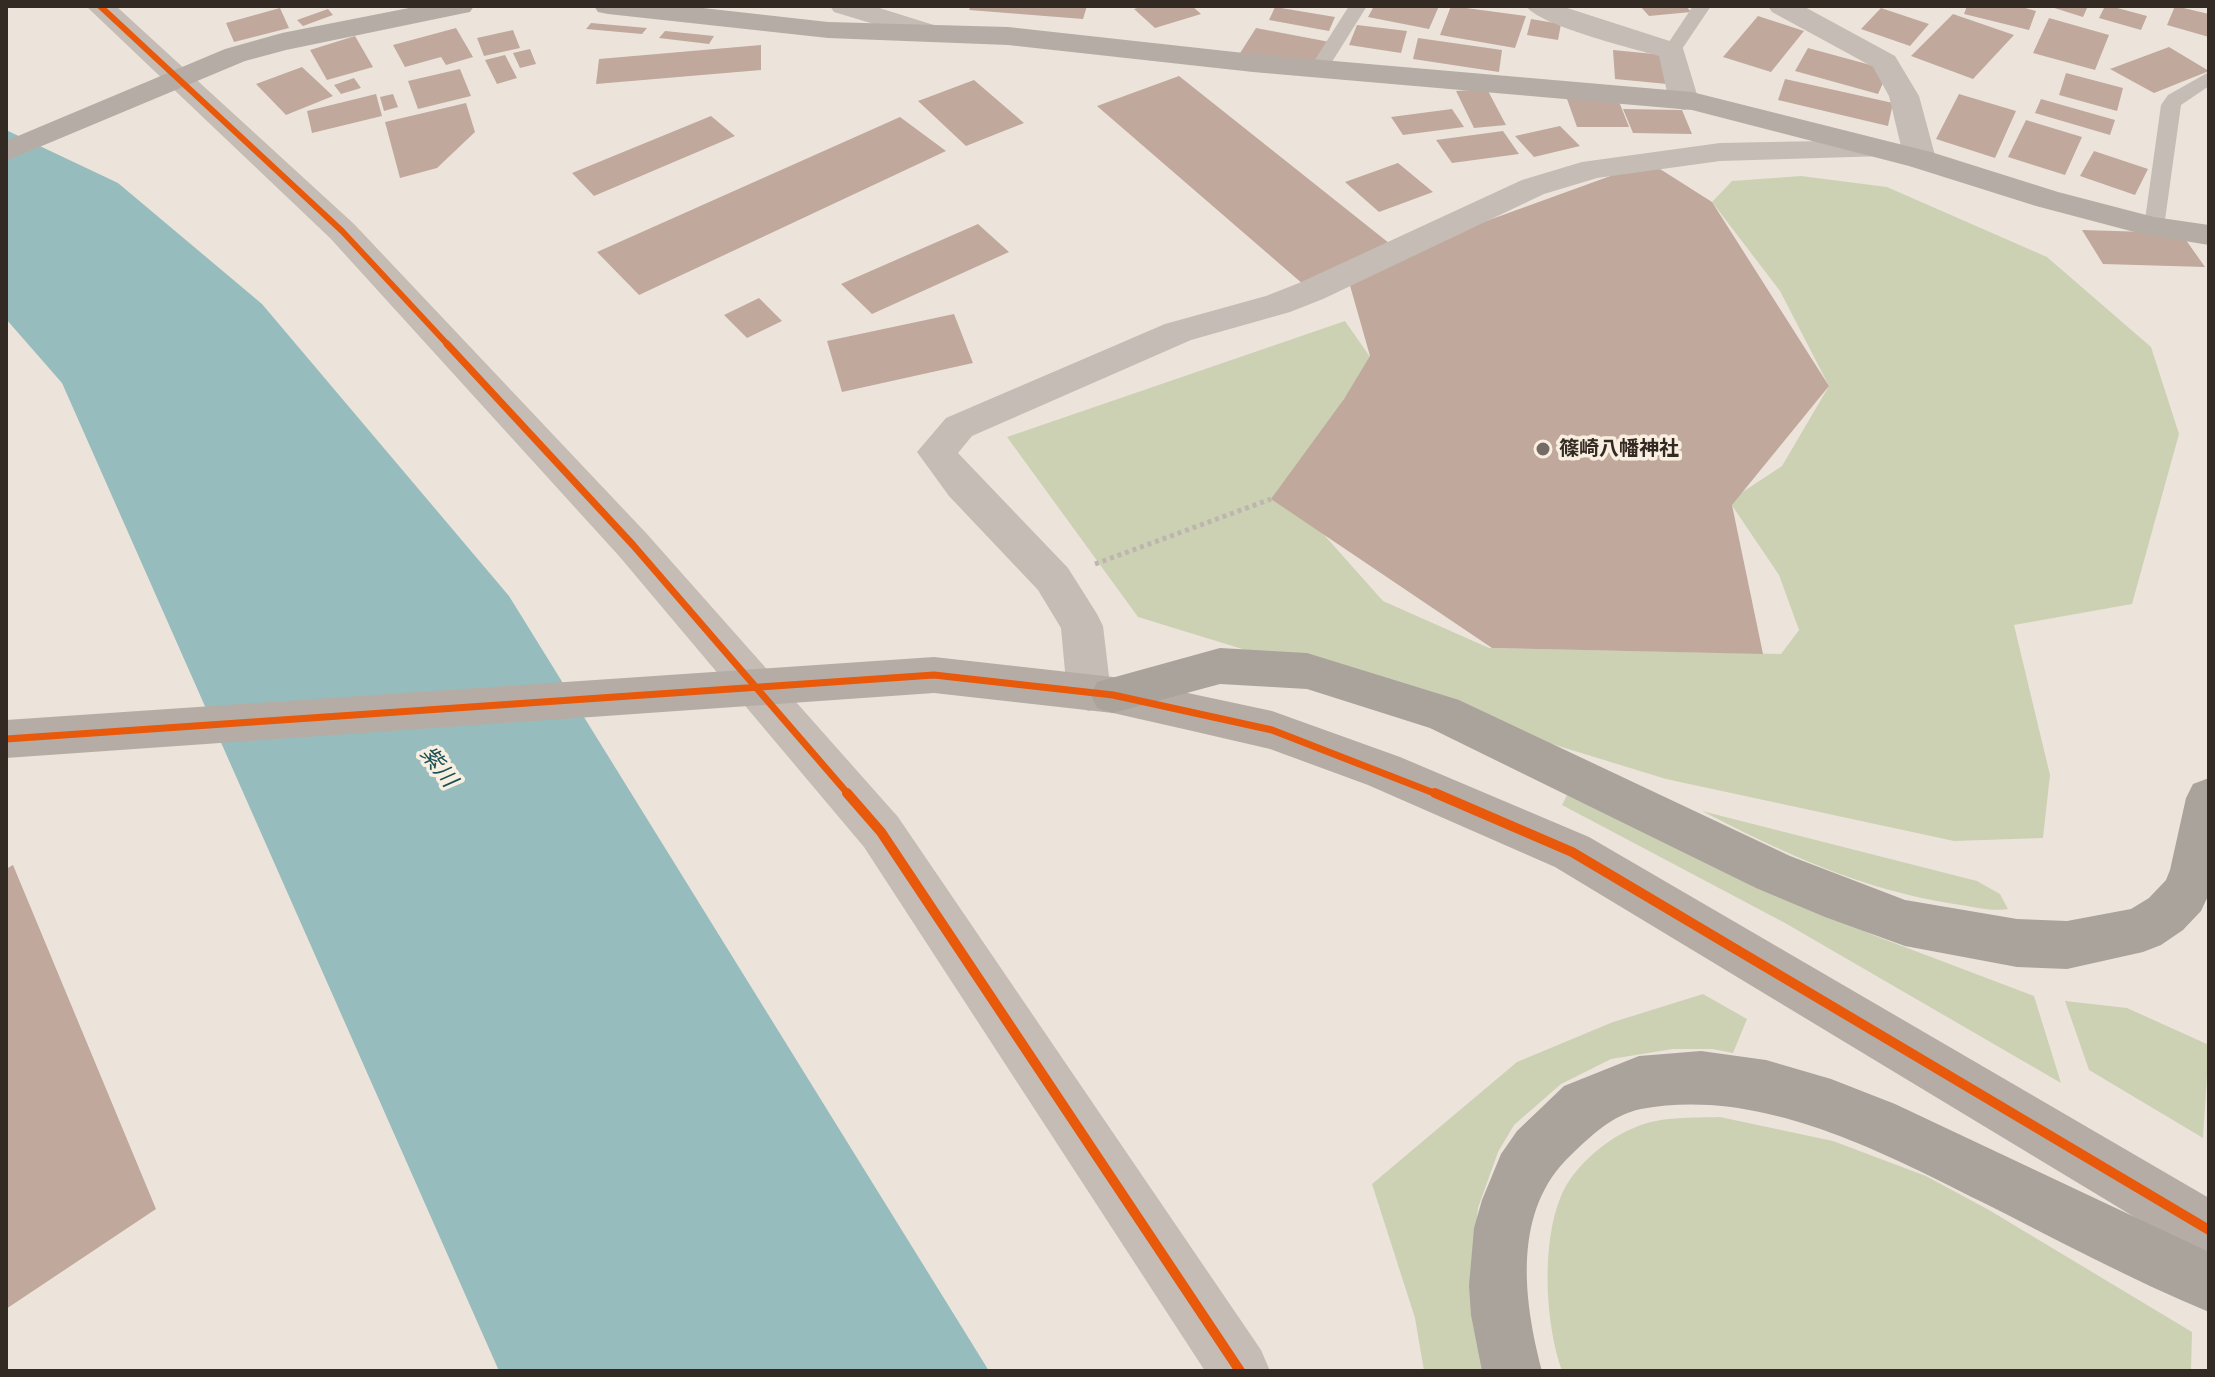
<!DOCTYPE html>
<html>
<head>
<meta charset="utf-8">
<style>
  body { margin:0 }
  #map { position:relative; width:2215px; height:1377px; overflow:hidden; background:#ece4db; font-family:"PT Sans",sans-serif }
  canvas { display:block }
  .frame { position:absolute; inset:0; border:8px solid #342a24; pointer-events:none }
</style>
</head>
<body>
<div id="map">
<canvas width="2215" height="1377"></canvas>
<div class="frame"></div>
</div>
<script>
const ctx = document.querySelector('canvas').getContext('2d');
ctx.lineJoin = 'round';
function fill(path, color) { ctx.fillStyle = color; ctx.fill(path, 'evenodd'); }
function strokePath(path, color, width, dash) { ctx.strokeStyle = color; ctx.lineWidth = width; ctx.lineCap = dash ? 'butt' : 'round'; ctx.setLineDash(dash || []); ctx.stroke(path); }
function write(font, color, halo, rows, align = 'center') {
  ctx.font = font + ' "PT Sans","Noto Sans JP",sans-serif'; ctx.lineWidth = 7; ctx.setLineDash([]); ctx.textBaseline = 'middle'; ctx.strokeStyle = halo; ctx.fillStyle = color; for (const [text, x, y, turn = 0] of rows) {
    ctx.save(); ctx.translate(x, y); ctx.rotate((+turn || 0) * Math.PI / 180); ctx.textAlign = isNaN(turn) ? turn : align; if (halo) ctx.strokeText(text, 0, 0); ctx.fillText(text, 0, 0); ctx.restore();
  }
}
fill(new Path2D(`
  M 1801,176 L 1887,187 L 2047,257 L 2151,347 L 2179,434 L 2132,604 L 2014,625 L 2050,775 L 2043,838 L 1954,841 L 1666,779 L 1138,617 L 1007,437 L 1345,321 L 1375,364 L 1344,399 L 1301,509 L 1383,601 L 1489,648 L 1781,654 L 1799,630 L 1779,575 L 1729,501 L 1782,466 L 1829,386 L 1780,291 L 1712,202 L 1732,181 Z
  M 1567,795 L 1873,935 L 2034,996 L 2061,1083 L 1785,923 L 1562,805 Z
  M 1702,811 L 1977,881 L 2000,894 L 2008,909 C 1991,912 1971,906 1954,904 C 1863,890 1783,853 1702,811 Z
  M 1703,994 L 1747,1019 L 1733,1053 L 1712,1049 L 1673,1049 L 1611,1059 L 1561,1084 L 1514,1125 L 1498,1152 L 1478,1208 L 1475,1238 L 1486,1371 L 1424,1371 L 1415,1318 L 1372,1184 L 1517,1062 L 1613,1022 Z
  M 2065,1001 L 2127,1008 L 2209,1045 L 2203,1138 L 2089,1070 Z
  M 1720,1117 L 1833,1141 L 1926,1176 L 1989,1210 L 2192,1332 L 2191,1371 L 1562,1371 C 1545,1323 1541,1244 1561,1196 C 1573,1167 1607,1138 1636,1127 C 1661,1116 1693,1118 1720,1117 Z`), '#ccd1b4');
fill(new Path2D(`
  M 6,130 L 118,183 L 262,304 L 509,596 L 989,1371 L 499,1371 L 62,383 L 6,319 Z`), '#97bcbd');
fill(new Path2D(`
  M 971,6 L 1087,6 L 1083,19 L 969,10 Z
  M 1144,6 L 1192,6 L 1201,14 L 1155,28 L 1134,9 Z
  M 1374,6 L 1439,6 L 1429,29 L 1368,17 Z
  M 1451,6 L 1526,16 L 1515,48 L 1440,35 Z
  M 1640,6 L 1686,6 L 1691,12 L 1649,16 Z
  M 1967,6 L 2018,6 L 2036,11 L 2029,30 L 1964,14 Z
  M 2048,6 L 2088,6 L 2083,17 Z
  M 2105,6 L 2110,6 L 2147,16 L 2141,30 L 2099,18 Z
  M 2175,6 L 2209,14 L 2209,37 L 2167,25 Z
  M 1275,7 L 1335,17 L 1329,31 L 1269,20 Z
  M 280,8 L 289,28 L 234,42 L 226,23 Z
  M 1881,8 L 1929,24 L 1910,46 L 1861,29 Z
  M 328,9 L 333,15 L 303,26 L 297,20 Z
  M 1953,14 L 2014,35 L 1973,79 L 1911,56 Z
  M 1758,16 L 1804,31 L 1771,72 L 1723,57 Z
  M 2049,18 L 2109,35 L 2095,70 L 2033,53 Z
  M 1531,19 L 1561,24 L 1558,40 L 1527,35 Z
  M 591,23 L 647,28 L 642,34 L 586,29 Z
  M 1357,25 L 1407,31 L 1401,53 L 1349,45 Z
  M 456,28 L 473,57 L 446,65 L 441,57 L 405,67 L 393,45 Z
  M 1256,28 L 1335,43 L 1318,69 L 1235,61 Z
  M 513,30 L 520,48 L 484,56 L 477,38 Z
  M 665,31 L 714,36 L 709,44 L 659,38 Z
  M 355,36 L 373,67 L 327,80 L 310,50 Z
  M 1418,38 L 1502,50 L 1499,72 L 1413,59 Z
  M 761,45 L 761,70 L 596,84 L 599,59 Z
  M 2169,47 L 2209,71 L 2154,93 L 2110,69 Z
  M 1808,48 L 1889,70 L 1878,94 L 1795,71 Z
  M 530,49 L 536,64 L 520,68 L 513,53 Z
  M 1613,50 L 1664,55 L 1667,84 L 1615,79 Z
  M 505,55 L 517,78 L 497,84 L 485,60 Z
  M 302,67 L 333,96 L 286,115 L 256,84 Z
  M 460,69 L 471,96 L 418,109 L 408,81 Z
  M 2066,73 L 2123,88 L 2117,111 L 2059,95 Z
  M 1179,76 L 1399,251 L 1387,257 L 1649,162 L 1712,202 L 1829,386 L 1732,505 L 1763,654 L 1492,648 L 1271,499 L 1344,399 L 1370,356 L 1347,275 L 1311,291 L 1097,106 Z
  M 354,78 L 361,88 L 341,94 L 334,85 Z
  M 1785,79 L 1893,103 L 1888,126 L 1778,100 Z
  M 974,80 L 1024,123 L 966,146 L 918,101 Z
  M 1487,89 L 1506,125 L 1474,128 L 1456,91 Z
  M 376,94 L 382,116 L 312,133 L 307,111 Z
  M 393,94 L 398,107 L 384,111 L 380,97 Z
  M 1959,94 L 2016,111 L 1995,158 L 1936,139 Z
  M 1567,99 L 1618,99 L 1629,127 L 1577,127 Z
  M 2041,99 L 2115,120 L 2110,135 L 2035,113 Z
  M 466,103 L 475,132 L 437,168 L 400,178 L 385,122 Z
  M 1452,109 L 1464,127 L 1403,135 L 1391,117 Z
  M 1623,109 L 1682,110 L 1692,134 L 1633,133 Z
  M 711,116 L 735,136 L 594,196 L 572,173 Z
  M 900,117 L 946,151 L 639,295 L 597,252 Z
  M 2026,120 L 2082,137 L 2065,175 L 2008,157 Z
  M 1560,126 L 1580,146 L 1534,157 L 1515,136 Z
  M 1503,131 L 1519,154 L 1452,163 L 1436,140 Z
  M 2094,151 L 2148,169 L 2135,195 L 2080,176 Z
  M 1398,163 L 1433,192 L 1379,212 L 1345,182 Z
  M 978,224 L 1009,252 L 872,314 L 841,284 Z
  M 2082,230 L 2181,233 L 2205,267 L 2103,264 Z
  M 759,298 L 782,321 L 747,338 L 724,315 Z
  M 954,314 L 973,363 L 842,392 L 827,341 Z
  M 13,865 L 156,1209 L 6,1309 L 6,869 Z`), '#c0a89c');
strokePath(new Path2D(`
  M 1095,564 L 1271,499`), '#bdb5ae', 5, [4, 4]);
fill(new Path2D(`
  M 1349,6 L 1367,6 L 1325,73 L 1311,73 L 1309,69 Z
  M 1693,6 L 1711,6 L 1678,55 L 1666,55 L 1663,51 Z
  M 2209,72 L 2209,86 L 2181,105 L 2164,227 L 2154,234 L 2147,232 L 2144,227 L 2161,105 L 2168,95 Z`), '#c4bcb5');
fill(new Path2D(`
  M 86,6 L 116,6 L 354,224 L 647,534 L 898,817 L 1261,1350 L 1270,1371 L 1205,1371 L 864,847 L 619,556 L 330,238 Z
  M 830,6 L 873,6 L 937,26 L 941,32 L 937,38 L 927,40 L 834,12 Z
  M 1526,6 L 1561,6 L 1682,45 L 1699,101 L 1695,107 L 1684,110 L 1673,107 L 1669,101 L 1659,56 C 1632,48 1540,26 1526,6 Z
  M 1768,6 L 1803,6 L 1895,56 L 1919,96 L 1936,159 L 1931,166 L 1920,168 L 1909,166 L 1904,159 L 1889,96 L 1873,67 L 1772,12 Z
  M 1874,140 L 1885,142 L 1890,149 L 1885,156 L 1720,161 L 1597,178 L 1544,194 L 1323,299 L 1290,312 L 1191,340 L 972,436 L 958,453 L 1068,568 L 1097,614 L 1103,626 L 1111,693 L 1105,706 L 1089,711 L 1073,706 L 1067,693 L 1061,628 L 1038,590 L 949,496 L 917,452 L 946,418 L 1165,324 L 1266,296 L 1299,283 L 1522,180 L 1582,162 L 1720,143 Z`), '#c4bcb5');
fill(new Path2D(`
  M 419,6 L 474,6 L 470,12 L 460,14 L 286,50 L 245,61 L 6,161 L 6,141 L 225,49 L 282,33 Z
  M 594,6 L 685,6 L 828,22 L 1008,27 L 1253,54 L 1692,92 L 1931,152 L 2058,192 L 2154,217 L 2209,225 L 2209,245 L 2142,234 L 2036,206 L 1909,166 L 1692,110 L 1253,72 L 1008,45 L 828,38 L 608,14 L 598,12 Z
  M 934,657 L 1113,677 L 1272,711 L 1400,757 L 1589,837 L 2209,1198 L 2209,1258 L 2189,1250 L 1555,867 L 1368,785 L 1270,749 L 1188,730 L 1113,713 L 934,693 L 6,758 L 6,720 Z`), '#b5ada5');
fill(new Path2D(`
  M 1220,648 L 1307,653 L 1459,700 L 1790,856 L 1905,900 L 2017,919 L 2067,921 L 2131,909 L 2149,898 L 2166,880 L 2170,870 L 2186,798 L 2193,784 L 2209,778 L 2209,894 L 2201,911 L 2183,930 L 2161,945 L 2143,952 L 2067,969 L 2017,967 L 1905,946 L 1825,917 L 1756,888 L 1430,728 L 1307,689 L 1220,684 L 1113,713 L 1097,708 L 1091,695 L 1097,682 Z
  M 1701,1051 L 1766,1060 L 1831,1079 L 1895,1104 L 2209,1252 L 2209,1312 C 2131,1280 2056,1239 1980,1201 C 1878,1150 1759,1087 1641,1109 C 1612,1115 1592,1135 1571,1155 C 1512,1210 1523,1299 1542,1371 L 1482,1371 L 1471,1315 L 1469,1286 L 1474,1228 L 1482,1200 L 1501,1154 L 1517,1131 L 1564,1086 L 1639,1056 Z`), '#aaa39b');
strokePath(new Path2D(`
  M 100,6 L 342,231 L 449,346`), '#e8590c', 6);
strokePath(new Path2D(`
  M 447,344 L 633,545 L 849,795
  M 6,739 L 934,675 L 1113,695 L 1272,730 L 1439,795`), '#e8590c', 7);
strokePath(new Path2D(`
  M 847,793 L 881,832 L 1240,1371
  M 1435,793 L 1572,852 L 2209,1230`), '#e8590c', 10);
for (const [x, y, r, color] of [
  [1543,449,8,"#746b64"]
]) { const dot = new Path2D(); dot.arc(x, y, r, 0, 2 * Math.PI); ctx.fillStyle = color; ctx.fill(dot); strokePath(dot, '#f9efe1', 3); }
write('bold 20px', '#342a24', '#f9efe1', [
  ["篠崎八幡神社",1559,449]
], 'left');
write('italic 22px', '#195056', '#f9efe1', [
  ["紫川",438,767,52]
]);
</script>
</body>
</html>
